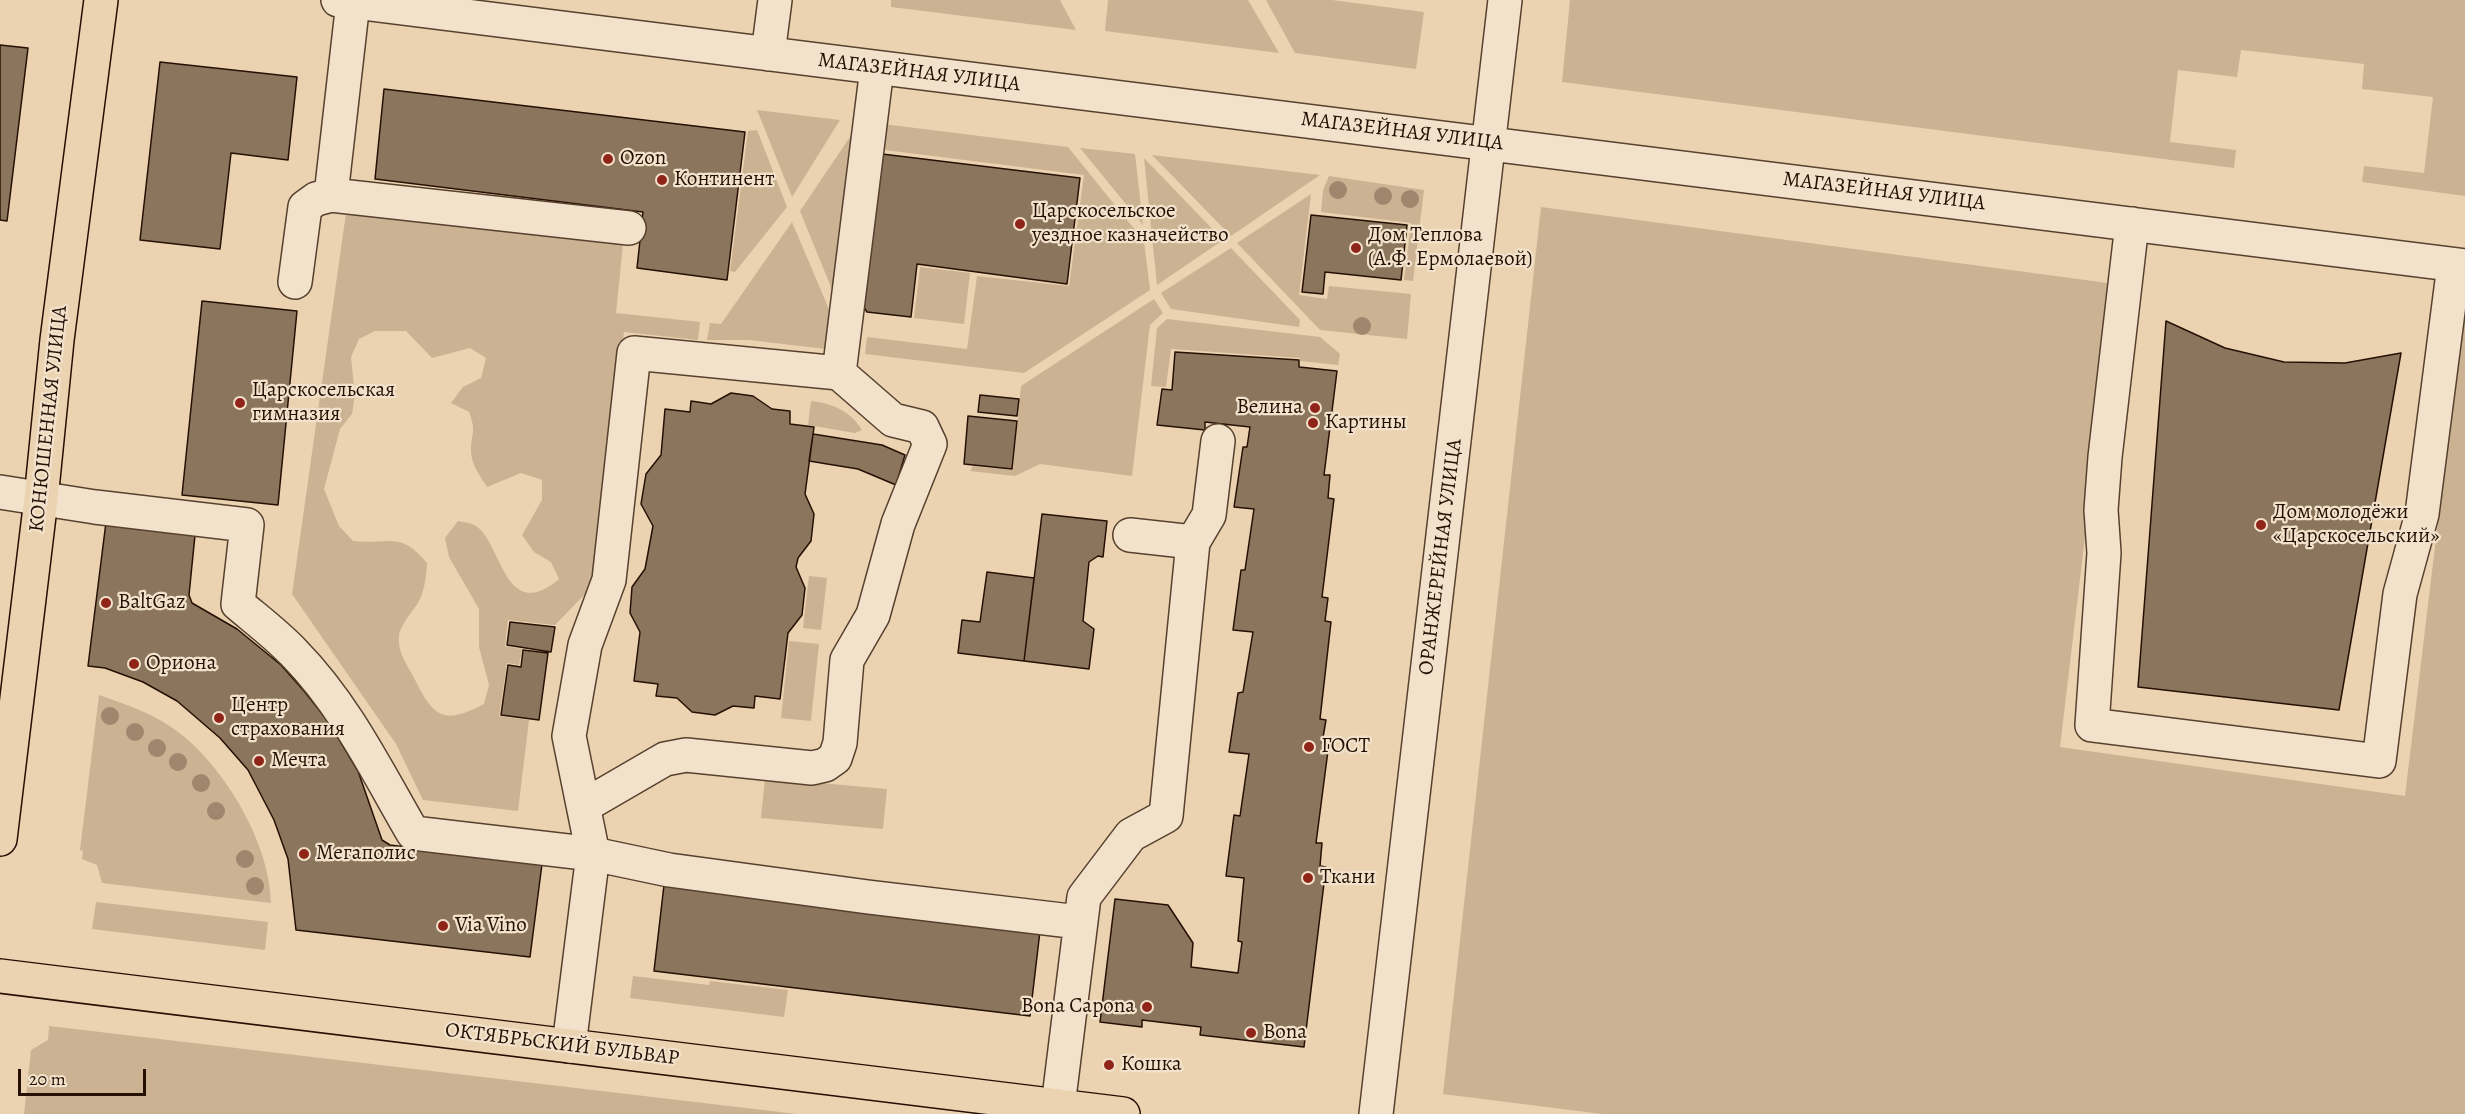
<!DOCTYPE html>
<html>
<head>
<meta charset="utf-8">
<style>
  body { margin:0 }
  #map { position:relative; width:2465px; height:1114px; overflow:hidden; background:#ebd3b1; font-family:Alegreya,serif }
  canvas { display:block }
  .scale { position:absolute; left:18px; top:1069px; width:128px; height:27px; box-sizing:border-box; border:3px solid #261003; border-top:0; padding-left:8px; font-size:18px; line-height:21px; white-space:nowrap; color:#261003; -webkit-text-stroke:4px #f2e2cc; paint-order:stroke }
</style>
</head>
<body>
<div id="map">
<canvas width="2465" height="1114"></canvas>
<div class="scale">20 m</div>
</div>
<script>
const ctx = document.querySelector('canvas').getContext('2d');
ctx.lineJoin = 'round';
function fill(path, color) { ctx.fillStyle = color; ctx.fill(path, 'evenodd'); }
function strokePath(path, color, width, dash) { ctx.strokeStyle = color; ctx.lineWidth = width; ctx.lineCap = dash ? 'butt' : 'round'; ctx.setLineDash(dash || []); ctx.stroke(path); }
function write(font, color, halo, rows, align = 'center') {
  ctx.font = font + ' Alegreya,serif'; ctx.lineWidth = 4.5; ctx.setLineDash([]); ctx.textBaseline = 'middle'; ctx.strokeStyle = halo; ctx.fillStyle = color; for (const [text, x, y, turn = 0] of rows) {
    ctx.save(); ctx.translate(x, y); ctx.rotate((+turn || 0) * Math.PI / 180); ctx.textAlign = isNaN(turn) ? turn : align; if (halo) ctx.strokeText(text, 0, 0); ctx.fillText(text, 0, 0); ctx.restore();
  }
}
fill(new Path2D(`
  M 891,0 L 1060,0 L 1076,30 L 891,7 Z
  M 1108,0 L 1248,0 L 1279,53 L 1105,31 Z
  M 1266,0 L 1332,0 L 1424,12 L 1416,69 L 1295,53 Z
  M 1570,0 L 2465,0 L 2465,196 L 2362,182 L 2364,166 L 2424,173 L 2433,97 L 2362,89 L 2364,64 L 2241,50 L 2237,77 L 2178,70 L 2170,142 L 2236,150 L 2234,168 L 1562,82 Z
  M 757,110 L 840,120 L 792,197 Z
  M 883,124 L 1068,147 L 1144,241 L 1150,290 L 1024,373 L 865,354 L 867,337 L 967,349 L 977,276 L 1069,286 L 1084,175 L 877,149 Z
  M 856,128 L 835,297 L 800,211 Z
  M 757,130 L 787,207 L 735,272 L 730,271 L 748,131 Z
  M 1080,148 L 1135,154 L 1143,225 Z
  M 1152,155 L 1320,175 L 1231,236 Z
  M 1144,158 L 1223,240 L 1157,285 Z
  M 1329,176 L 1424,190 L 1413,281 L 1404,280 L 1411,223 L 1321,212 L 1323,190 Z
  M 1311,194 L 1299,295 L 1327,299 L 1329,286 L 1411,294 L 1407,339 L 1320,330 L 1237,243 Z
  M 1541,207 L 2115,284 L 2060,747 L 2405,796 L 2462,322 L 2465,322 L 2465,1114 L 1602,1114 L 1443,1094 Z
  M 346,213 L 623,244 L 616,313 L 700,322 L 698,340 L 624,332 L 591,588 L 555,625 L 508,620 L 505,646 L 522,649 L 519,665 L 507,663 L 499,716 L 529,720 L 518,811 L 423,800 L 396,744 L 292,594 ZM 375,331 L 406,331 L 432,358 L 470,348 L 486,358 L 481,378 L 463,387 L 451,403 L 469,412 C 477,434 471,431 471,451 C 471,464 480,476 487,487 L 521,473 L 542,480 L 542,500 L 522,535 L 534,552 L 551,562 L 559,579 C 505,625 502,543 476,526 C 471,523 463,522 458,521 L 445,538 L 449,557 L 479,609 L 479,647 L 489,685 L 484,704 C 439,728 432,713 412,674 C 405,662 397,649 399,635 C 401,624 412,612 418,603 C 425,590 426,577 427,563 C 400,530 389,545 353,541 L 339,526 L 324,489 L 340,429 L 352,414 L 355,395 L 351,357 L 359,339 Z
  M 792,222 L 831,314 L 826,349 L 749,340 L 707,340 L 710,323 L 721,324 Z
  M 1231,248 L 1300,320 L 1299,327 L 1171,309 L 1161,293 Z
  M 920,267 L 970,273 L 964,324 L 914,318 Z
  M 1154,299 L 1163,313 L 1150,325 L 1132,476 L 1040,464 L 1015,476 L 970,471 L 973,466 L 1013,470 L 1021,386 Z
  M 1167,319 L 1320,337 L 1340,354 L 1338,365 L 1300,361 L 1300,358 L 1171,349 L 1166,387 L 1151,386 L 1157,328 Z
  M 811,401 C 831,403 851,411 862,430 L 855,433 L 808,425 Z
  M 809,576 L 827,578 L 821,630 L 803,628 Z
  M 789,641 L 819,644 L 811,721 L 781,718 Z
  M 99,695 C 128,705 158,715 182,735 C 227,771 270,845 271,903 L 102,883 L 97,865 L 82,859 L 83,851 L 80,850 Z
  M 765,778 L 887,789 L 883,829 L 761,818 Z
  M 96,902 L 268,922 L 265,950 L 92,929 Z
  M 633,976 L 709,985 L 710,981 L 788,990 L 784,1017 L 630,998 Z
  M 49,1026 L 797,1114 L 24,1114 L 31,1050 L 48,1040 Z`), '#cab293');
const building = new Path2D(`
  M 0,45 L 28,48 L 7,221 L 0,220 Z
  M 160,62 L 297,77 L 288,160 L 231,153 L 220,249 L 140,240 Z
  M 384,89 L 745,132 L 727,280 L 637,268 L 643,212 L 375,179 Z
  M 882,154 L 1080,178 L 1067,284 L 917,264 L 911,317 L 867,312 L 860,302 Z
  M 1311,215 L 1407,225 L 1401,280 L 1325,272 L 1323,294 L 1302,292 Z
  M 202,301 L 297,311 L 278,505 L 182,495 Z
  M 2166,321 L 2225,348 L 2284,362 L 2345,363 L 2401,353 L 2339,710 L 2138,687 Z
  M 1175,352 L 1299,360 L 1299,367 L 1337,371 L 1324,475 L 1330,475 L 1328,498 L 1334,499 L 1322,597 L 1328,598 L 1325,621 L 1331,622 L 1320,719 L 1326,720 L 1322,743 L 1329,743 L 1316,843 L 1322,843 L 1320,866 L 1326,867 L 1304,1047 L 1200,1035 L 1201,1027 L 1142,1020 L 1142,1027 L 1100,1022 L 1115,899 L 1168,905 L 1193,943 L 1191,967 L 1238,973 L 1242,942 L 1238,941 L 1244,878 L 1226,876 L 1234,815 L 1240,816 L 1249,754 L 1229,752 L 1238,693 L 1243,692 L 1253,632 L 1233,630 L 1241,570 L 1245,570 L 1254,509 L 1234,507 L 1243,447 L 1247,447 L 1250,427 L 1205,422 L 1205,430 L 1157,425 L 1162,389 L 1172,390 Z
  M 731,393 L 753,396 L 772,409 L 790,411 L 790,424 L 814,427 L 805,494 L 814,514 L 811,541 L 798,558 L 796,567 L 805,588 L 802,615 L 788,633 L 780,699 L 755,696 L 754,708 L 733,706 L 715,715 L 692,712 L 677,698 L 656,696 L 658,684 L 634,681 L 640,632 L 630,613 L 632,587 L 645,569 L 653,526 L 641,504 L 646,474 L 661,455 L 665,409 L 690,412 L 691,401 L 711,404 Z
  M 980,395 L 1019,399 L 1017,416 L 978,412 Z
  M 968,416 L 1017,421 L 1012,469 L 964,464 Z
  M 813,434 L 882,445 L 905,455 L 896,485 L 858,469 L 809,461 Z
  M 107,514 L 196,525 L 189,595 L 192,603 L 237,629 L 281,665 L 304,691 L 328,721 L 358,771 L 382,840 L 390,845 L 542,864 L 530,957 L 296,930 L 288,859 L 274,820 L 248,770 L 220,738 L 177,701 L 143,682 L 105,668 L 88,666 Z
  M 1042,514 L 1107,521 L 1103,557 L 1098,556 L 1089,562 L 1083,621 L 1094,629 L 1089,669 L 1024,661 Z
  M 987,572 L 1034,578 L 1024,661 L 958,653 L 962,620 L 980,622 Z
  M 510,622 L 555,627 L 551,652 L 507,645 Z
  M 523,650 L 548,653 L 539,720 L 501,715 L 508,665 L 521,667 Z
  M 664,885 L 1040,931 L 1030,1016 L 654,971 Z`);
fill(building, '#8c755d');
strokePath(building, '#261003', 1.5);
const minor = new Path2D(`
  M 338,0 L 2465,266
  M 768,54 L 775,0
  M 331,195 L 629,228
  M 2132,224 L 2105,457 L 2101,510 L 2104,553 L 2092,725 L 2379,761 L 2400,594 L 2422,514 L 2454,265
  M 295,282 L 305,207 L 316,199 L 331,195 L 353,2
  M 0,492 L 95,507 L 247,525 L 238,604 C 257,620 277,635 294,653 C 345,705 377,771 413,833 L 593,854 L 669,870 L 868,897 L 1079,922
  M 1193,542 L 1209,515 L 1218,441
  M 584,806 L 665,759 L 686,755 L 812,768 L 825,765 L 835,758 L 840,743 L 847,660 L 873,615 L 898,524 L 930,444 L 922,427 L 893,420 L 839,373 L 877,68
  M 569,1046 L 593,854 L 569,736 L 585,645 L 609,580 L 634,353 L 839,373
  M 1058,1106 L 1084,897 L 1131,835 L 1166,816 L 1193,542 L 1130,535
  M 1376,1114 L 1505,0`);
const major = new Path2D(`
  M 0,839 L 41,499 L 57,340 L 101,0
  M 0,976 L 1123,1114`);
strokePath(minor, '#57412e', 36);
strokePath(major, '#261003', 36);
strokePath(minor, '#f2e2cc', 33);
strokePath(major, '#ebd3b1', 33);
ctx.fillStyle = '#9e876d';
for (const [x, y] of [
  [1338,190],
  [1383,196],
  [1410,199],
  [1362,326],
  [110,716],
  [135,732],
  [157,748],
  [178,762],
  [201,783],
  [216,811],
  [245,859],
  [255,886]
]) { ctx.beginPath(); ctx.arc(x, y, 9, 0, 2 * Math.PI); ctx.fill(); }
for (const [x, y, r, color] of [
  [608,159,6,"#8f2418"],
  [662,180,6,"#8f2418"],
  [1020,224,6,"#8f2418"],
  [1356,248,6,"#8f2418"],
  [240,403,6,"#8f2418"],
  [1315,408,6,"#8f2418"],
  [1313,423,6,"#8f2418"],
  [2261,525,6,"#8f2418"],
  [106,603,6,"#8f2418"],
  [134,664,6,"#8f2418"],
  [219,718,6,"#8f2418"],
  [1309,747,6,"#8f2418"],
  [259,761,6,"#8f2418"],
  [304,854,6,"#8f2418"],
  [1308,878,6,"#8f2418"],
  [443,926,6,"#8f2418"],
  [1147,1007,6,"#8f2418"],
  [1251,1033,6,"#8f2418"],
  [1109,1065,6,"#8f2418"]
]) { const dot = new Path2D(); dot.arc(x, y, r, 0, 2 * Math.PI); ctx.fillStyle = color; ctx.fill(dot); strokePath(dot, '#f2e2cc', 2); }
write('21px', '#261003', '#f2e2cc', [
  ["МАГАЗЕЙНАЯ УЛИЦА",919,73,7],
  ["МАГАЗЕЙНАЯ УЛИЦА",1402,132,7],
  ["МАГАЗЕЙНАЯ УЛИЦА",1884,192,7],
  ["КОНЮШЕННАЯ УЛИЦА",49,419,-84],
  ["ОРАНЖЕРЕЙНАЯ УЛИЦА",1441,557,-83],
  ["ОКТЯБРЬСКИЙ БУЛЬВАР",562,1045,7]
]);
write('21px', '#261003', '#f2e2cc', [
  ["Ozon",620,159],
  ["Континент",674,180],
  ["Царскосельское",1032,212],
  ["уездное казначейство",1032,236],
  ["Дом Теплова",1368,236],
  ["(А.Ф. Ермолаевой)",1368,260],
  ["Царскосельская",252,391],
  ["гимназия",252,415],
  ["Велина",1303,408,"right"],
  ["Картины",1325,423],
  ["Дом молодёжи",2273,513],
  ["«Царскосельский»",2273,537],
  ["BaltGaz",118,603],
  ["Ориона",146,664],
  ["Центр",231,706],
  ["страхования",231,730],
  ["ГОСТ",1321,747],
  ["Мечта",271,761],
  ["Мегаполис",316,854],
  ["Ткани",1320,878],
  ["Via Vino",455,926],
  ["Bona Capona",1135,1007,"right"],
  ["Bona",1263,1033],
  ["Кошка",1121,1065]
], 'left');
</script>
</body>
</html>
